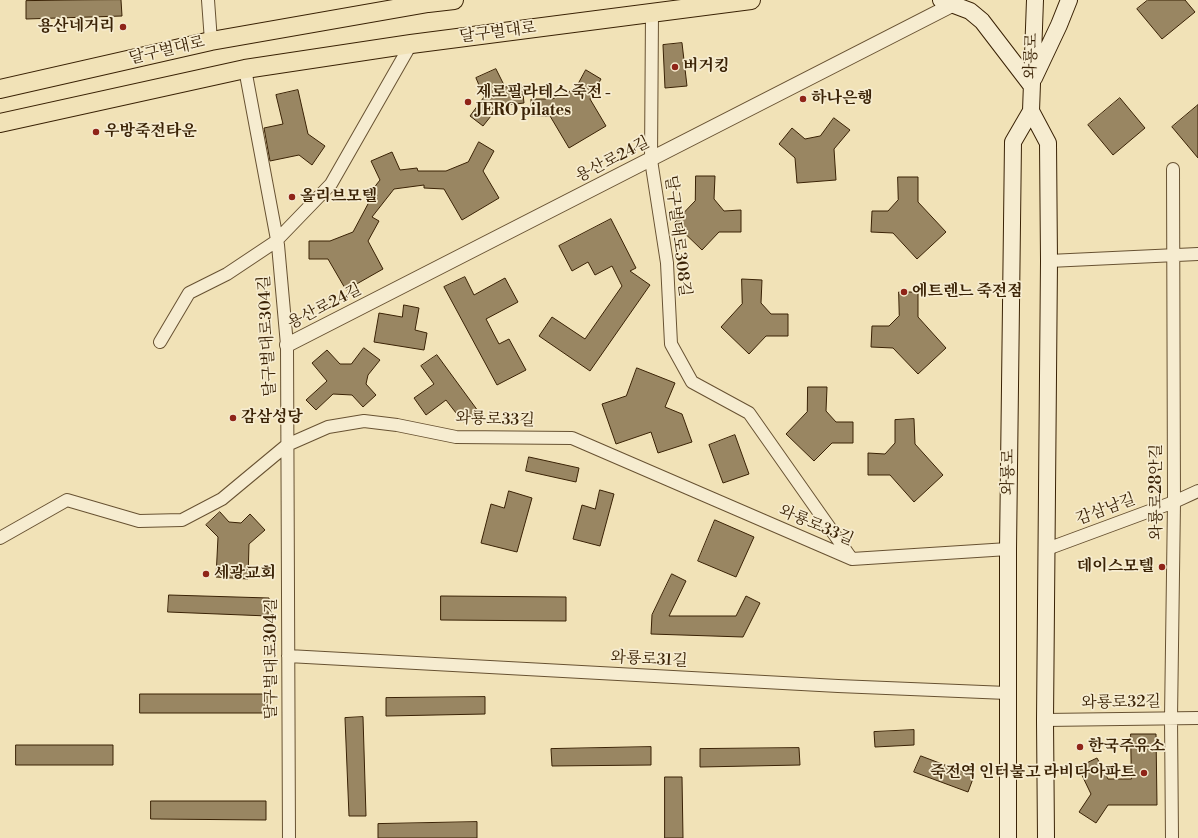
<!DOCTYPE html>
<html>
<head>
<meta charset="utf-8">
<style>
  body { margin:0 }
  canvas { display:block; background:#f1e2b7 }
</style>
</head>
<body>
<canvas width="1198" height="838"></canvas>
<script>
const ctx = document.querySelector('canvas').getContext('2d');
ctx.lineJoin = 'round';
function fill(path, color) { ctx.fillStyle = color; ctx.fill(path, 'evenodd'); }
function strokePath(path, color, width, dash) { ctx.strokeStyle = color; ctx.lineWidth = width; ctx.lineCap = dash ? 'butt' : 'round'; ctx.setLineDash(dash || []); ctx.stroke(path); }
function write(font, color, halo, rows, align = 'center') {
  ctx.font = font + ' "Libre Bodoni","Noto Serif KR",serif'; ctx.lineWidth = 3.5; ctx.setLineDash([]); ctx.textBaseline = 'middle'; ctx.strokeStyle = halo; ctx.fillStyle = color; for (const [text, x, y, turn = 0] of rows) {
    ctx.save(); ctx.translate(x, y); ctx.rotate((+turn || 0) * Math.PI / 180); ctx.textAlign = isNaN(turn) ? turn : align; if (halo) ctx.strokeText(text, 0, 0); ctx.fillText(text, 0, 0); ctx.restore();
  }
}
const building = new Path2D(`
  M 121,0 L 122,16 L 26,19 L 26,1 Z
  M 1148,0 L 1185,0 L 1195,12 L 1162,39 L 1137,9 Z
  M 682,43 L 687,86 L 665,88 L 663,45 Z
  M 496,69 L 505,87 L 522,85 L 524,103 L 499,106 L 483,126 L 470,116 L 484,97 L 476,78 Z
  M 586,70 L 601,79 L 590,99 L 606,126 L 569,148 L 550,116 L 531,116 L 531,99 L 552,99 L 575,89 Z
  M 298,90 L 308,134 L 325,146 L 312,165 L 299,155 L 270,161 L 264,128 L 283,124 L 276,95 Z
  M 1120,98 L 1145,128 L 1113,155 L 1088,125 Z
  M 1198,105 L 1198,158 L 1172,127 Z
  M 834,118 L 850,130 L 834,149 L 836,180 L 797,183 L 795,158 L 779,144 L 792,128 L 805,139 L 820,136 Z
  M 479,142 L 494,151 L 483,171 L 499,198 L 462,220 L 444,189 L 424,188 L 424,185 L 394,189 L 372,217 L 379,221 L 368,241 L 383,269 L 346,290 L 328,259 L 309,259 L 309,241 L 330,241 L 353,232 L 369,202 L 365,199 L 380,180 L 371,161 L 392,152 L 400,170 L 417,168 L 418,171 L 446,171 L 468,162 Z
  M 696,176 L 715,176 L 714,199 L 724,211 L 741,210 L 741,232 L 719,232 L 702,250 L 674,223 L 695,201 Z
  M 898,177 L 918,177 L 918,202 L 946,232 L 917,259 L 893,233 L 871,232 L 872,211 L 888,211 L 898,200 Z
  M 611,219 L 636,268 L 630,271 L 650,285 L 590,371 L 539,336 L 552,317 L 585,339 L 622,286 L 612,266 L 595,275 L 588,262 L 572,271 L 559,246 Z
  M 465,277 L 474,295 L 505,278 L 518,302 L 486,319 L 499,344 L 509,339 L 526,370 L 497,385 L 444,287 Z
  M 742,279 L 762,280 L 761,303 L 771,314 L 788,314 L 788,336 L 766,336 L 749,354 L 721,327 L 742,304 Z
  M 899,292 L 918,292 L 918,317 L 946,348 L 918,374 L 893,348 L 871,347 L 872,326 L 889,326 L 899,316 Z
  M 404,305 L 419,308 L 415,330 L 427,333 L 424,350 L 374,342 L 379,313 L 402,317 Z
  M 364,348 L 380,360 L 368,375 L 366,384 L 376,395 L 363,407 L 352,395 L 333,394 L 316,410 L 306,400 L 327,381 L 312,363 L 327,350 L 340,364 L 351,364 Z
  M 437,355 L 478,411 L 463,422 L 446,400 L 426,415 L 414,398 L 434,384 L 421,366 Z
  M 637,368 L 675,383 L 665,407 L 682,414 L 692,442 L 658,453 L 651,432 L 616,444 L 602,404 L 626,396 Z
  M 808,387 L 827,387 L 826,411 L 836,422 L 853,422 L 853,443 L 832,443 L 814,461 L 786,434 L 807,412 Z
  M 914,419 L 915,444 L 943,475 L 914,502 L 890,475 L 868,475 L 868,453 L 885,454 L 895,443 L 895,420 Z
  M 735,435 L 749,474 L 723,483 L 709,445 Z
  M 529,457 L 579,468 L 576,482 L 526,471 Z
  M 600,490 L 614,494 L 600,546 L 573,539 L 582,505 L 595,509 Z
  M 509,491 L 532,498 L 517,552 L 481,543 L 491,504 L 504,508 Z
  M 220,512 L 229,522 L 241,523 L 250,514 L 265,530 L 249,544 L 248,579 L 216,577 L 218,537 L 206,525 Z
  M 715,520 L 754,537 L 736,577 L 698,561 Z
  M 672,574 L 686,581 L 669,616 L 736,616 L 746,596 L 760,603 L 743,637 L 651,634 L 652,615 Z
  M 169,595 L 269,598 L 268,616 L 168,612 Z
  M 441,596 L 566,597 L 566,621 L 441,620 Z
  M 140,694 L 267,694 L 267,713 L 140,713 Z
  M 485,697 L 485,714 L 386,716 L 386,698 Z
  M 363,717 L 366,816 L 349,816 L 345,718 Z
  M 914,730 L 914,745 L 875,747 L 874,732 Z
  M 1131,734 L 1156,734 L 1157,805 L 1108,805 L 1096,823 L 1079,812 L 1091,794 L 1078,767 L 1097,758 L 1108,779 L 1131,779 Z
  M 16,745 L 113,745 L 113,765 L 16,765 Z
  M 651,747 L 651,765 L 552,766 L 551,749 Z
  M 799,748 L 800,765 L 700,767 L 700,749 Z
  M 921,756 L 974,776 L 968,792 L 914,772 Z
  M 665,777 L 682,777 L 683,838 L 665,838 Z
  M 151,801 L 266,801 L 266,820 L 151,819 Z
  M 477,822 L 477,838 L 378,838 L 378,824 Z`);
fill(building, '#998662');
strokePath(building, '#3a2205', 1);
const minor = new Path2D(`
  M 208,0 L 211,41
  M 652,13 L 651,160 L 667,263 L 671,344 L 692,382 L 749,413 L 851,558
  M 245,69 L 278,245 L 287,345 L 289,838
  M 1049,261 L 1198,254
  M 160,342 L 189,293 L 227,274 L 275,242 L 331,184 L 411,44
  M 0,538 L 67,500 L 139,521 L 182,520 L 222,499 L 287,445 L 328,427 L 364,421 L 397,425 L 456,437 L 572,438 L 852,559 L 1008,549
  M 1047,549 L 1174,502 L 1198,491
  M 288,656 L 838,686 L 1007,693
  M 1045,720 L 1198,718
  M 1172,838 L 1171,718 L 1174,502 L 1173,169`);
const tertiary = new Path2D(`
  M 287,345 L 954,4`);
const secondary = new Path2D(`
  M 941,0 L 970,11 L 982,21 L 1031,85
  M 1035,0 L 1031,111 L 1048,143 L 1049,261 L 1045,720 L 1046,838
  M 1034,78 L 1059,25 L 1069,0
  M 1008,838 L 1008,549 L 1013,142 L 1031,111`);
const primary = new Path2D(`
  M 0,89 L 211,41 L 428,3 L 454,0
  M 0,123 L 245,69 L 411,44 L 751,0`);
strokePath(minor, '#685232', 14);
strokePath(tertiary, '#685232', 16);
strokePath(secondary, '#3a2205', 18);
strokePath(primary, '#3a2205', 20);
strokePath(minor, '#f6ecd0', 12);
strokePath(tertiary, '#f6ecd0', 14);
strokePath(secondary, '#f6ecd0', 16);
strokePath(primary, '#f1e2b7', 18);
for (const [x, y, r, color] of [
  [123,27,4,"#8f2418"],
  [675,67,4,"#8f2418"],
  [803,99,4,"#8f2418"],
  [468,102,4,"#8f2418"],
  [96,132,4,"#8f2418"],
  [292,197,4,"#8f2418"],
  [904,292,4,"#8f2418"],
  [233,418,4,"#8f2418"],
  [1162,567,4,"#8f2418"],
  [206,574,4,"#8f2418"],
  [1080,747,4,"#8f2418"],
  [1144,773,4,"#8f2418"]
]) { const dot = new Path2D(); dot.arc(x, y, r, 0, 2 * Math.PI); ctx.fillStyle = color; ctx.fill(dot); strokePath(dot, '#f6ecd0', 1.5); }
write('bold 16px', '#3a2205', '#f6ecd0', [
  ["용산네거리",115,27,"right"],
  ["버거킹",683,67],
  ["제로필라테스 죽전 -",476,93],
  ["JERO pilates",476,111],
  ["하나은행",811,99],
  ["우방죽전타운",104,132],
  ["올리브모텔",300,197],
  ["에트렌느 죽전점",912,292],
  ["감삼성당",241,418],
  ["데이스모텔",1154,567,"right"],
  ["세광교회",214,574],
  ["한국주유소",1088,747],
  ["죽전역 인터불고 라비다아파트",1136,773,"right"]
], 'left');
write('16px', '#3a2205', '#f6ecd0', [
  ["달구벌대로",498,33,-7],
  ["달구벌대로",167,51,-13],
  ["와룡로",1032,56,-88],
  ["용산로24길",613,160,-27],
  ["달구벌대로308길",677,236,83],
  ["용산로24길",325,307,-27],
  ["달구벌대로304길",268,336,-93],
  ["와룡로33길",495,420,2],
  ["와룡로",1009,472,-89],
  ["와룡로28안길",1157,492,-90],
  ["감삼남길",1106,510,-20],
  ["와룡로33길",816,526,23],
  ["달구벌대로304길",272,659,-90],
  ["와룡로31길",649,660,3],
  ["와룡로32길",1121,703,-1]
]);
</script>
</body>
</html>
